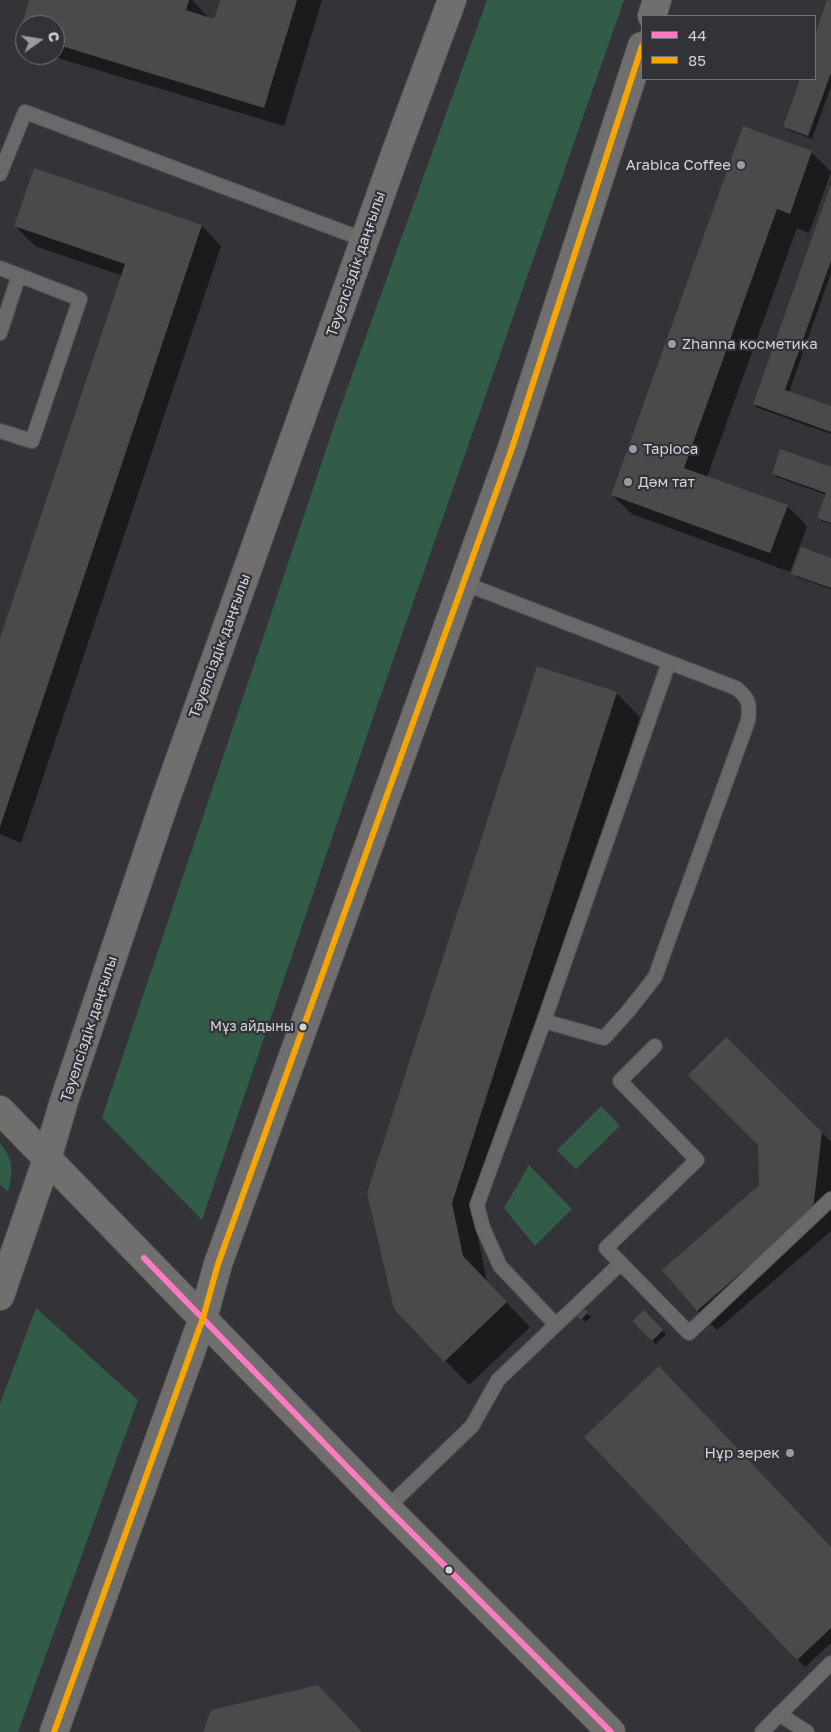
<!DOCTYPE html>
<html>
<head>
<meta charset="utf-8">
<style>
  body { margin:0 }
  #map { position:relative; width:831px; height:1732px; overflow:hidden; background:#333338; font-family:"Golos Text",sans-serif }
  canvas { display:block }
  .legend { position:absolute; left:641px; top:15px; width:175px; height:65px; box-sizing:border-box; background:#323239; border:1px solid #727278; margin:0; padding:6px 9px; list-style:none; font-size:15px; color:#d3d3d7 }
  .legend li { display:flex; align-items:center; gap:10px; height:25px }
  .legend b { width:25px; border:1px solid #727278 }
  .north { position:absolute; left:15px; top:15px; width:50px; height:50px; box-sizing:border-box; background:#323239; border:1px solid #727278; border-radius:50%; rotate:77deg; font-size:14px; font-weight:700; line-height:20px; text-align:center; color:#d3d3d7 }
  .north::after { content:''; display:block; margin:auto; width:18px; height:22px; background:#9b9b9f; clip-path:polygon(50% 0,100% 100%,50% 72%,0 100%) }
</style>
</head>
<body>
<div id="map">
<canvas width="831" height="1732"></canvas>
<ul class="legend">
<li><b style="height:6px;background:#fe7ac1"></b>44</li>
<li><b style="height:6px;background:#f7a600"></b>85</li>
</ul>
<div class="north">С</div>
</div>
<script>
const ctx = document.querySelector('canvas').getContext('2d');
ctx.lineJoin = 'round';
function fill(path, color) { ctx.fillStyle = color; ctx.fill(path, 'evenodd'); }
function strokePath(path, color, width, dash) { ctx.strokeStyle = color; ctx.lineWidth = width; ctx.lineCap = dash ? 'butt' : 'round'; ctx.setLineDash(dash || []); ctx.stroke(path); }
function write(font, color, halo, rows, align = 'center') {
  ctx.font = font + ' "Golos Text",sans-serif'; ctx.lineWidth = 4.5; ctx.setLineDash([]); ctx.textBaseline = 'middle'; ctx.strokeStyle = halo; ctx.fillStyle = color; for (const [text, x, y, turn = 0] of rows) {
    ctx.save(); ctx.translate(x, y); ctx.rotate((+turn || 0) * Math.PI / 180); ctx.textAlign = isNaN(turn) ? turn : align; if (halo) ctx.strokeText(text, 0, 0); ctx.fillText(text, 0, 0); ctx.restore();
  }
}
fill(new Path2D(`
  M 487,0 L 624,0 L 377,706 L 202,1220 L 102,1118 L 338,414 Z
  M 601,1106 L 620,1126 L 576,1169 L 557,1150 Z
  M 0,1143 C 14,1160 13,1171 8,1192 L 0,1185 Z
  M 529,1165 L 572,1209 L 535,1246 L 504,1208 Z
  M 36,1308 L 138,1400 L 18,1732 L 0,1732 L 0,1404 Z`), '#325c47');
fill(new Path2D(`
  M 30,0 L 192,0 L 209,18 L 215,20 L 221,0 L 322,0 L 284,126 L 48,55 L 55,55 L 55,25 L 25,25 L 25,38 L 20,33 Z
  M 828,0 L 831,0 L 831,86 L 812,139 L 788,130 L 784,127 L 801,79 L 815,79 L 815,39 Z
  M 744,128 L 811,152 L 831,172 L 809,233 L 797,228 L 707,477 L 787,506 L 807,526 L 790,572 L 632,514 L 612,495 Z
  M 831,187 L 831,273 L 789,392 L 831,408 L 831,434 L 758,408 L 754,404 Z
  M 15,226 L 202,226 L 221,246 L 21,843 L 0,834 L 0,642 L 123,276 L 35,246 Z
  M 831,468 L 831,524 L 822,521 L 819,518 L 827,495 L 776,477 L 773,474 Z
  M 831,559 L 831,589 L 796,577 L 793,573 Z
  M 616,693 L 640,717 L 476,1228 L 487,1282 L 530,1327 L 469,1385 L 395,1308 Z
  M 726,1039 L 831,1142 L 831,1231 L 717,1330 L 697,1310 L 760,1186 L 759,1144 Z
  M 584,1311 L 591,1317 L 585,1322 L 579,1316 Z
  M 644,1312 L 666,1334 L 656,1344 L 634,1321 Z
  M 586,1437 L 831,1549 L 831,1643 L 805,1667 Z`), '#0007');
fill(new Path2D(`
  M 29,0 L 189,0 L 186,10 L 214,19 L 220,0 L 297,0 L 264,108 L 55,44 L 55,25 L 25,25 L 25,35 L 19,33 Z
  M 827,0 L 831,0 L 831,73 L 808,136 L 783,127 L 800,79 L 815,79 L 815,35 Z
  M 743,126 L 812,151 L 790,214 L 777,209 L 684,468 L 788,505 L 770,553 L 611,495 Z
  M 34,168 L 202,225 L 0,827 L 0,638 L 125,264 L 14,226 Z
  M 831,184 L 831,261 L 785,390 L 831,406 L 831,432 L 753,404 Z
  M 780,449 L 831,467 L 831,523 L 817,518 L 826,493 L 772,474 Z
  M 801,547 L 831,558 L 831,588 L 791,574 Z
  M 537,666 L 617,692 L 452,1203 L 463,1256 L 507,1302 L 444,1362 L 394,1309 L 367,1193 Z
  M 726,1037 L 822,1132 L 813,1210 L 697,1311 L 662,1270 L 759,1185 L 758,1145 L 688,1075 Z
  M 584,1309 L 588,1312 L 581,1320 L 577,1316 Z
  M 644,1310 L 663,1330 L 652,1341 L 632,1321 Z
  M 659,1366 L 831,1547 L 831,1628 L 797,1660 L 584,1437 Z
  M 318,1685 L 362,1732 L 203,1732 L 211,1710 Z`), '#4b4a4b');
const lane = new Path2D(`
  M 0,174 L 25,112 L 365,240
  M 0,268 L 80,299 L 32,441 L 0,431
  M 0,333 L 19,275
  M 463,583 L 736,688 C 750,699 750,705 748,721 L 655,977 L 630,1009 L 604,1038 L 544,1021
  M 655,1046 L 620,1081 L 697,1160 L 606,1248 L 689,1333 L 831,1199
  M 556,1325 L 500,1266 L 483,1228 L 477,1205 L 544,1021 L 669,662
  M 387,1508 L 472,1426 L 498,1380 L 621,1263
  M 779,1714 L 807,1732
  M 762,1732 L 831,1663`);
const secondary = new Path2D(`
  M 652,16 L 657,0
  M 0,1110 L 387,1508 L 611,1732
  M 0,1296 L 47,1159 L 64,1101 L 165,801 L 398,146 L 452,0
  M 54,1732 L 203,1318 L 218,1264 L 512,448 L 642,46`);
strokePath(lane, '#505054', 16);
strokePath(secondary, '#505054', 30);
strokePath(lane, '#69696b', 14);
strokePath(secondary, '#716e6e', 28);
strokePath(new Path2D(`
  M 144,1258 L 387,1508 L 611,1732`), '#fe7ac1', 6);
strokePath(new Path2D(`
  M 54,1732 L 203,1318 L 218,1264 L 512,448 L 642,46`), '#f7a600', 6);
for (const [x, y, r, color] of [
  [741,165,5,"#9b9b9f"],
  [672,344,5,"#9b9b9f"],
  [633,449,5,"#9b9b9f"],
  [628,482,5,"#9b9b9f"],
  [303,1027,4.5,"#d3d3d7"],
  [790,1453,5,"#9b9b9f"],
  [449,1570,4.5,"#d3d3d7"]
]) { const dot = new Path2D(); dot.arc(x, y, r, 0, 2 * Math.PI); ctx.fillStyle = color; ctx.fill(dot); strokePath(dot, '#323239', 2); }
write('14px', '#d3d3d7', '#323239', [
  ["Мұз айдыны",294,1027]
], 'right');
write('15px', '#d3d3d7', '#323239', [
  ["Arabica Coffee",731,165,"right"],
  ["Zhanna косметика",682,344],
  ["Tapioca",643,449],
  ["Дәм тат",638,482],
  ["Нұр зерек",780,1453,"right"]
], 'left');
write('15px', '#d3d3d7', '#323239', [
  ["Тәуелсіздік даңғылы",356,264,-71],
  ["Тәуелсіздік даңғылы",220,646,-70],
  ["Тәуелсіздік даңғылы",89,1029,-72]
]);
</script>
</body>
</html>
